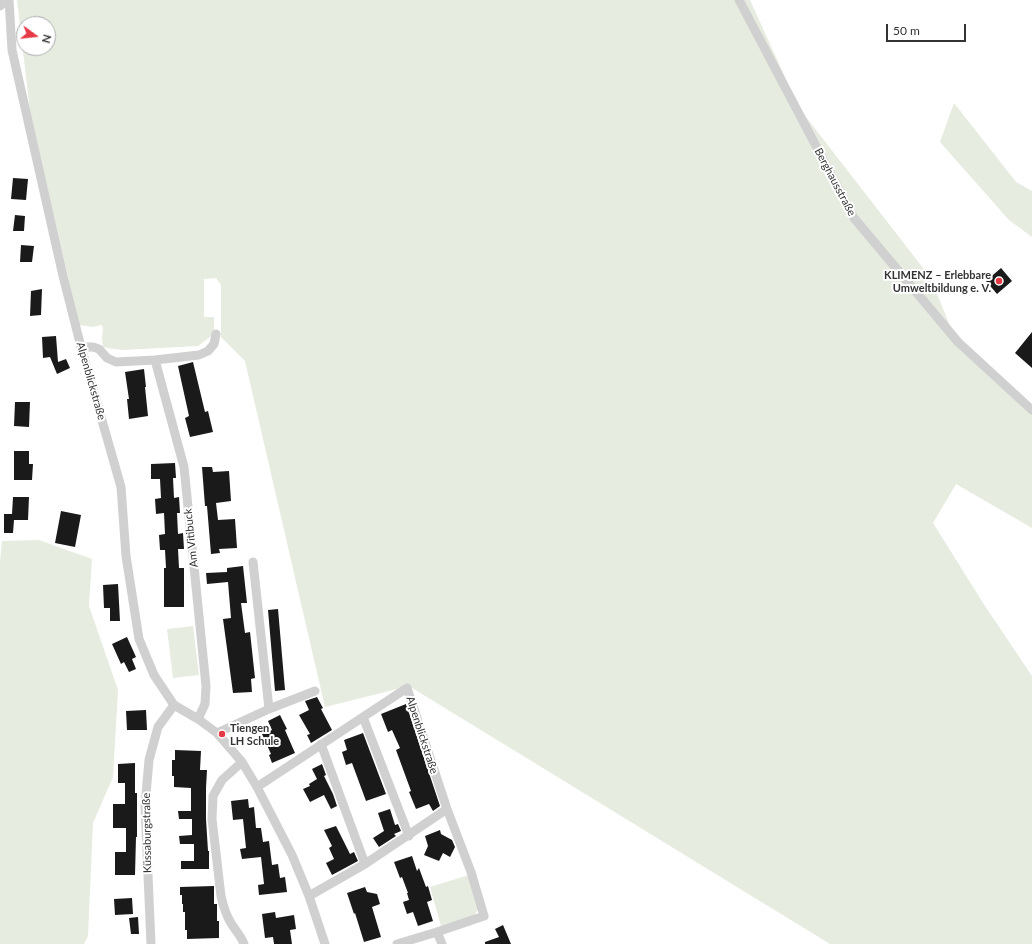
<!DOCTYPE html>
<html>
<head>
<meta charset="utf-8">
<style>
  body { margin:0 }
  #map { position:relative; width:1032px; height:944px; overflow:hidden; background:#fff; font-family:Lato,sans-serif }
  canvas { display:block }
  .north { position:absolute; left:16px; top:16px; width:40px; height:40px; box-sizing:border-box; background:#fff; border:1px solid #adadad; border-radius:50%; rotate:105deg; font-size:11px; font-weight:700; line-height:16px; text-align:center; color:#333 }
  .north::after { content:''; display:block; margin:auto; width:14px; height:18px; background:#e63946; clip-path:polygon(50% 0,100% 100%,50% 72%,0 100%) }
  .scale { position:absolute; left:886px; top:24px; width:80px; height:18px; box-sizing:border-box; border:2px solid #333; border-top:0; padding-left:5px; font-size:12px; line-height:14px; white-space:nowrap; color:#333; -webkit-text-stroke:3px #fff; paint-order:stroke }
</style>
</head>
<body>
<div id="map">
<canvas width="1032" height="944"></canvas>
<div class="north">N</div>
<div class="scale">50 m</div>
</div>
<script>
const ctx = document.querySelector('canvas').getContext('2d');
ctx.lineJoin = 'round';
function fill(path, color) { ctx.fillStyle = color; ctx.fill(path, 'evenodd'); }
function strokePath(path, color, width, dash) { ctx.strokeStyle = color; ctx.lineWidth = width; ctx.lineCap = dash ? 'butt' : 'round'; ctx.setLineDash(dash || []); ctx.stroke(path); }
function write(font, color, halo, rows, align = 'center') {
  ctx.font = font + ' Lato,sans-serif'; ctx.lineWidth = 4; ctx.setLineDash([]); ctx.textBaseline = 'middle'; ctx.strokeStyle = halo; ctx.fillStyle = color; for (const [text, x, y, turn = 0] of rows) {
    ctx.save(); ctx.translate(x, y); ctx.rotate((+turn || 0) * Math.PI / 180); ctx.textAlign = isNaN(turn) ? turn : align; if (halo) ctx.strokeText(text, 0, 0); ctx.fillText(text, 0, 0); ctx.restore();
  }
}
fill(new Path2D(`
  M 17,0 L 750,0 L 799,108 L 930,277 L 957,343 L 1032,407 L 1032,528 L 956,484 L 933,523 L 983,603 L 1032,676 L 1032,944 L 830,944 L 409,686 L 325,707 L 245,361 L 221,337 L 221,285 L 216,278 L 204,279 L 204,317 L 214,317 L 214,330 L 211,336 L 198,346 L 122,350 L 107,348 L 103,347 L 102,339 L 103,327 L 101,325 L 93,327 L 79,325 L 30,111 ZM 24,24 L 48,24 L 48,48 L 24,48 Z
  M 954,103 L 1016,182 L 1032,191 L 1032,237 L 1009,220 L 940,142 Z
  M 39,540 L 92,559 L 89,606 L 118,690 L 113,777 L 93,823 L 88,936 L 84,944 L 0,944 L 0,562 L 2,541 Z
  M 193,626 L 199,675 L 173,678 L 167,629 Z
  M 469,875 L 478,910 L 475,914 L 471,917 L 441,926 L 430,887 Z`), '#e6ecdf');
fill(new Path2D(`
  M 13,178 L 28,179 L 26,200 L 11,199 Z
  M 15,215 L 25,216 L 24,231 L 13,231 Z
  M 21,245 L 34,246 L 32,262 L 20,262 Z
  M 1001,268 L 1012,281 L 997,294 L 986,281 Z
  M 42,289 L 41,315 L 30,316 L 31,291 Z
  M 1032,332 L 1032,368 L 1015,353 Z
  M 56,336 L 58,362 L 66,359 L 70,368 L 57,374 L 50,357 L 43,358 L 42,337 Z
  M 193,362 L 205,412 L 208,411 L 213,432 L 190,437 L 185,418 L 189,416 L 178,366 Z
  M 144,369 L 146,387 L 145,387 L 148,416 L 129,419 L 127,399 L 129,399 L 125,372 Z
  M 15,402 L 30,402 L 29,427 L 14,426 Z
  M 14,451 L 29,451 L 29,464 L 33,464 L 32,480 L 14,480 Z
  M 175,463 L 176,478 L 173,478 L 174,498 L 179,497 L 180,513 L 177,513 L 178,534 L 183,533 L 184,549 L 178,549 L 179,568 L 184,568 L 184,607 L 164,607 L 164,568 L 166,568 L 165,550 L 160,550 L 159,535 L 165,534 L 164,513 L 156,514 L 155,499 L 161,498 L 160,479 L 151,479 L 151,464 Z
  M 202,467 L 212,467 L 213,472 L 229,471 L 231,501 L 216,503 L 218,520 L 235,519 L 237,548 L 219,549 L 220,553 L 211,554 L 207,506 L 205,506 Z
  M 13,497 L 29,497 L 28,520 L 14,520 L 13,533 L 4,533 L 4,514 L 12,514 Z
  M 61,511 L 81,515 L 75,547 L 55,543 Z
  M 243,566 L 247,603 L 241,603 L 245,633 L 250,632 L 255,678 L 251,679 L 252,692 L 233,693 L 223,619 L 231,618 L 228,582 L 207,584 L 206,573 L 227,572 L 227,568 Z
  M 118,584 L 120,621 L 110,621 L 110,608 L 104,608 L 103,585 Z
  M 278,609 L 285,690 L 275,691 L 268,610 Z
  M 127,637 L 136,657 L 132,659 L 136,669 L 129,672 L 124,662 L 121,664 L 112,644 Z
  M 317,697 L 323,708 L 321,709 L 332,730 L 311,743 L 307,735 L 310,734 L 299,715 L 309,710 L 305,701 Z
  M 406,704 L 440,806 L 433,811 L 429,804 L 416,809 L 409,792 L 411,791 L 396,750 L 400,748 L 392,730 L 388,732 L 381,714 Z
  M 146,710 L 147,730 L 127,730 L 126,711 Z
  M 280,715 L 287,729 L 285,730 L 295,753 L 272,763 L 269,755 L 271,754 L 262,734 L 272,730 L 268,721 Z
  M 363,733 L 386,794 L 366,801 L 352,763 L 346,765 L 342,752 L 347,750 L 344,740 Z
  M 175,750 L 201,751 L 200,770 L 207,770 L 206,788 L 206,819 L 208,851 L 209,851 L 209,869 L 181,869 L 181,861 L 194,861 L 194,844 L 180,844 L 179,836 L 192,835 L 192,819 L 179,819 L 178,811 L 191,811 L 191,788 L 174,787 L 174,776 L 172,776 L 172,760 L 175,760 Z
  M 135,763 L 135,793 L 137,793 L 137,837 L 136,837 L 135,875 L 115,875 L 115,852 L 126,852 L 126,828 L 113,828 L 113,804 L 125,804 L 125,783 L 118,783 L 118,764 Z
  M 322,764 L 326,775 L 324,776 L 333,794 L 337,806 L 331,809 L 324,795 L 310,802 L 303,789 L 310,786 L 309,784 L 317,779 L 312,769 Z
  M 248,799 L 249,808 L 254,807 L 256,828 L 261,828 L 263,842 L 269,841 L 272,865 L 278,864 L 280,878 L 285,877 L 287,892 L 259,895 L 258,885 L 264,884 L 261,857 L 242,859 L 240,849 L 246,848 L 243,819 L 233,820 L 231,801 Z
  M 390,809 L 395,825 L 398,824 L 401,831 L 394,834 L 396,836 L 379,847 L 373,838 L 384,831 L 378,813 Z
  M 336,826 L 350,854 L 354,852 L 358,861 L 332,875 L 326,863 L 334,859 L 329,848 L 332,846 L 324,830 Z
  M 440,830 L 441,834 L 452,840 L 455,847 L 450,857 L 443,853 L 439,861 L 424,855 L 428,846 L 425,836 Z
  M 412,856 L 417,871 L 419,868 L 426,887 L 428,886 L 432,900 L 427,902 L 433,921 L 418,926 L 413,912 L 407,914 L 403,902 L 409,900 L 407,893 L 408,893 L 402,877 L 400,878 L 394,862 Z
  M 214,886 L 214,904 L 217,904 L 217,921 L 219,921 L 219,938 L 187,939 L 187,930 L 185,930 L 185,912 L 183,912 L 183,904 L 182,904 L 182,895 L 180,895 L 180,887 Z
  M 365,887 L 367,892 L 377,894 L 380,904 L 372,907 L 381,937 L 364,942 L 355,913 L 354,914 L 347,893 Z
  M 132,898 L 133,914 L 115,915 L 114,899 Z
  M 275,912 L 276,918 L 294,915 L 296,929 L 290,930 L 292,944 L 274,944 L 273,937 L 265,938 L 262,914 Z
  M 138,917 L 139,934 L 131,934 L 129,918 Z
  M 503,925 L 511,944 L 485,944 L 485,942 L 499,937 L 495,929 Z`), '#1a1a1a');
strokePath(new Path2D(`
  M 9,0 L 12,50 L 63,276 L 81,347 L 121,487 L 126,556 L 139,639 L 154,675 L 174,705 L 198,719 L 217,733 L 242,762 L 257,787 L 292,855 L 309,896 L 325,944
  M 739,0 L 854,218 L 958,342 L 1032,410
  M 0,6 L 5,0
  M 81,347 L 93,347 L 99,349 L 107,358 L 116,362 L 155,360 L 199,355 L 208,351 L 214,344 L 216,334
  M 155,360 L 184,467 L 206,686 L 205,704 L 198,719
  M 253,562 L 269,709
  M 363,717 L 409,836
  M 217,733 L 269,709 L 315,691
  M 321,744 L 365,864
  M 242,762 L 222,780 L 213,796 L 212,819 L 221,896 C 223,905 226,915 231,923 C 235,930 241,936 244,944
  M 257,787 L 407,688 L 447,809 L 471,872 L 484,916 L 437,932 L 397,944
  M 309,896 L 365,864 L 447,809
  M 437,932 L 442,944
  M 151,944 L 145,806 L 149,760 L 158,727 L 174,705`), '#d0d0d0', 9);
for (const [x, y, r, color] of [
  [999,281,4,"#e63946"],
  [222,734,4,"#e63946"]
]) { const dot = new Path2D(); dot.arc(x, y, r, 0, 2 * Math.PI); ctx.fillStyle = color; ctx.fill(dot); strokePath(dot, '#fff', 1.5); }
write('11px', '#333', '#fff', [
  ["Berghausstraße",835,182,62],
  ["Alpenblickstraße",91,381,74],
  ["Am Vitibuck",191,538,-96],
  ["Alpenblickstraße",422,735,72],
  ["Küssaburgstraße",147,833,-91]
]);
write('bold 11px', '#333', '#fff', [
  ["KLIMENZ – Erlebbare",991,275],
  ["Umweltbildung e. V.",991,288],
  ["Tiengen",230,728,"left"],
  ["LH Schule",230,741,"left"]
], 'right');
</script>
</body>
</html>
